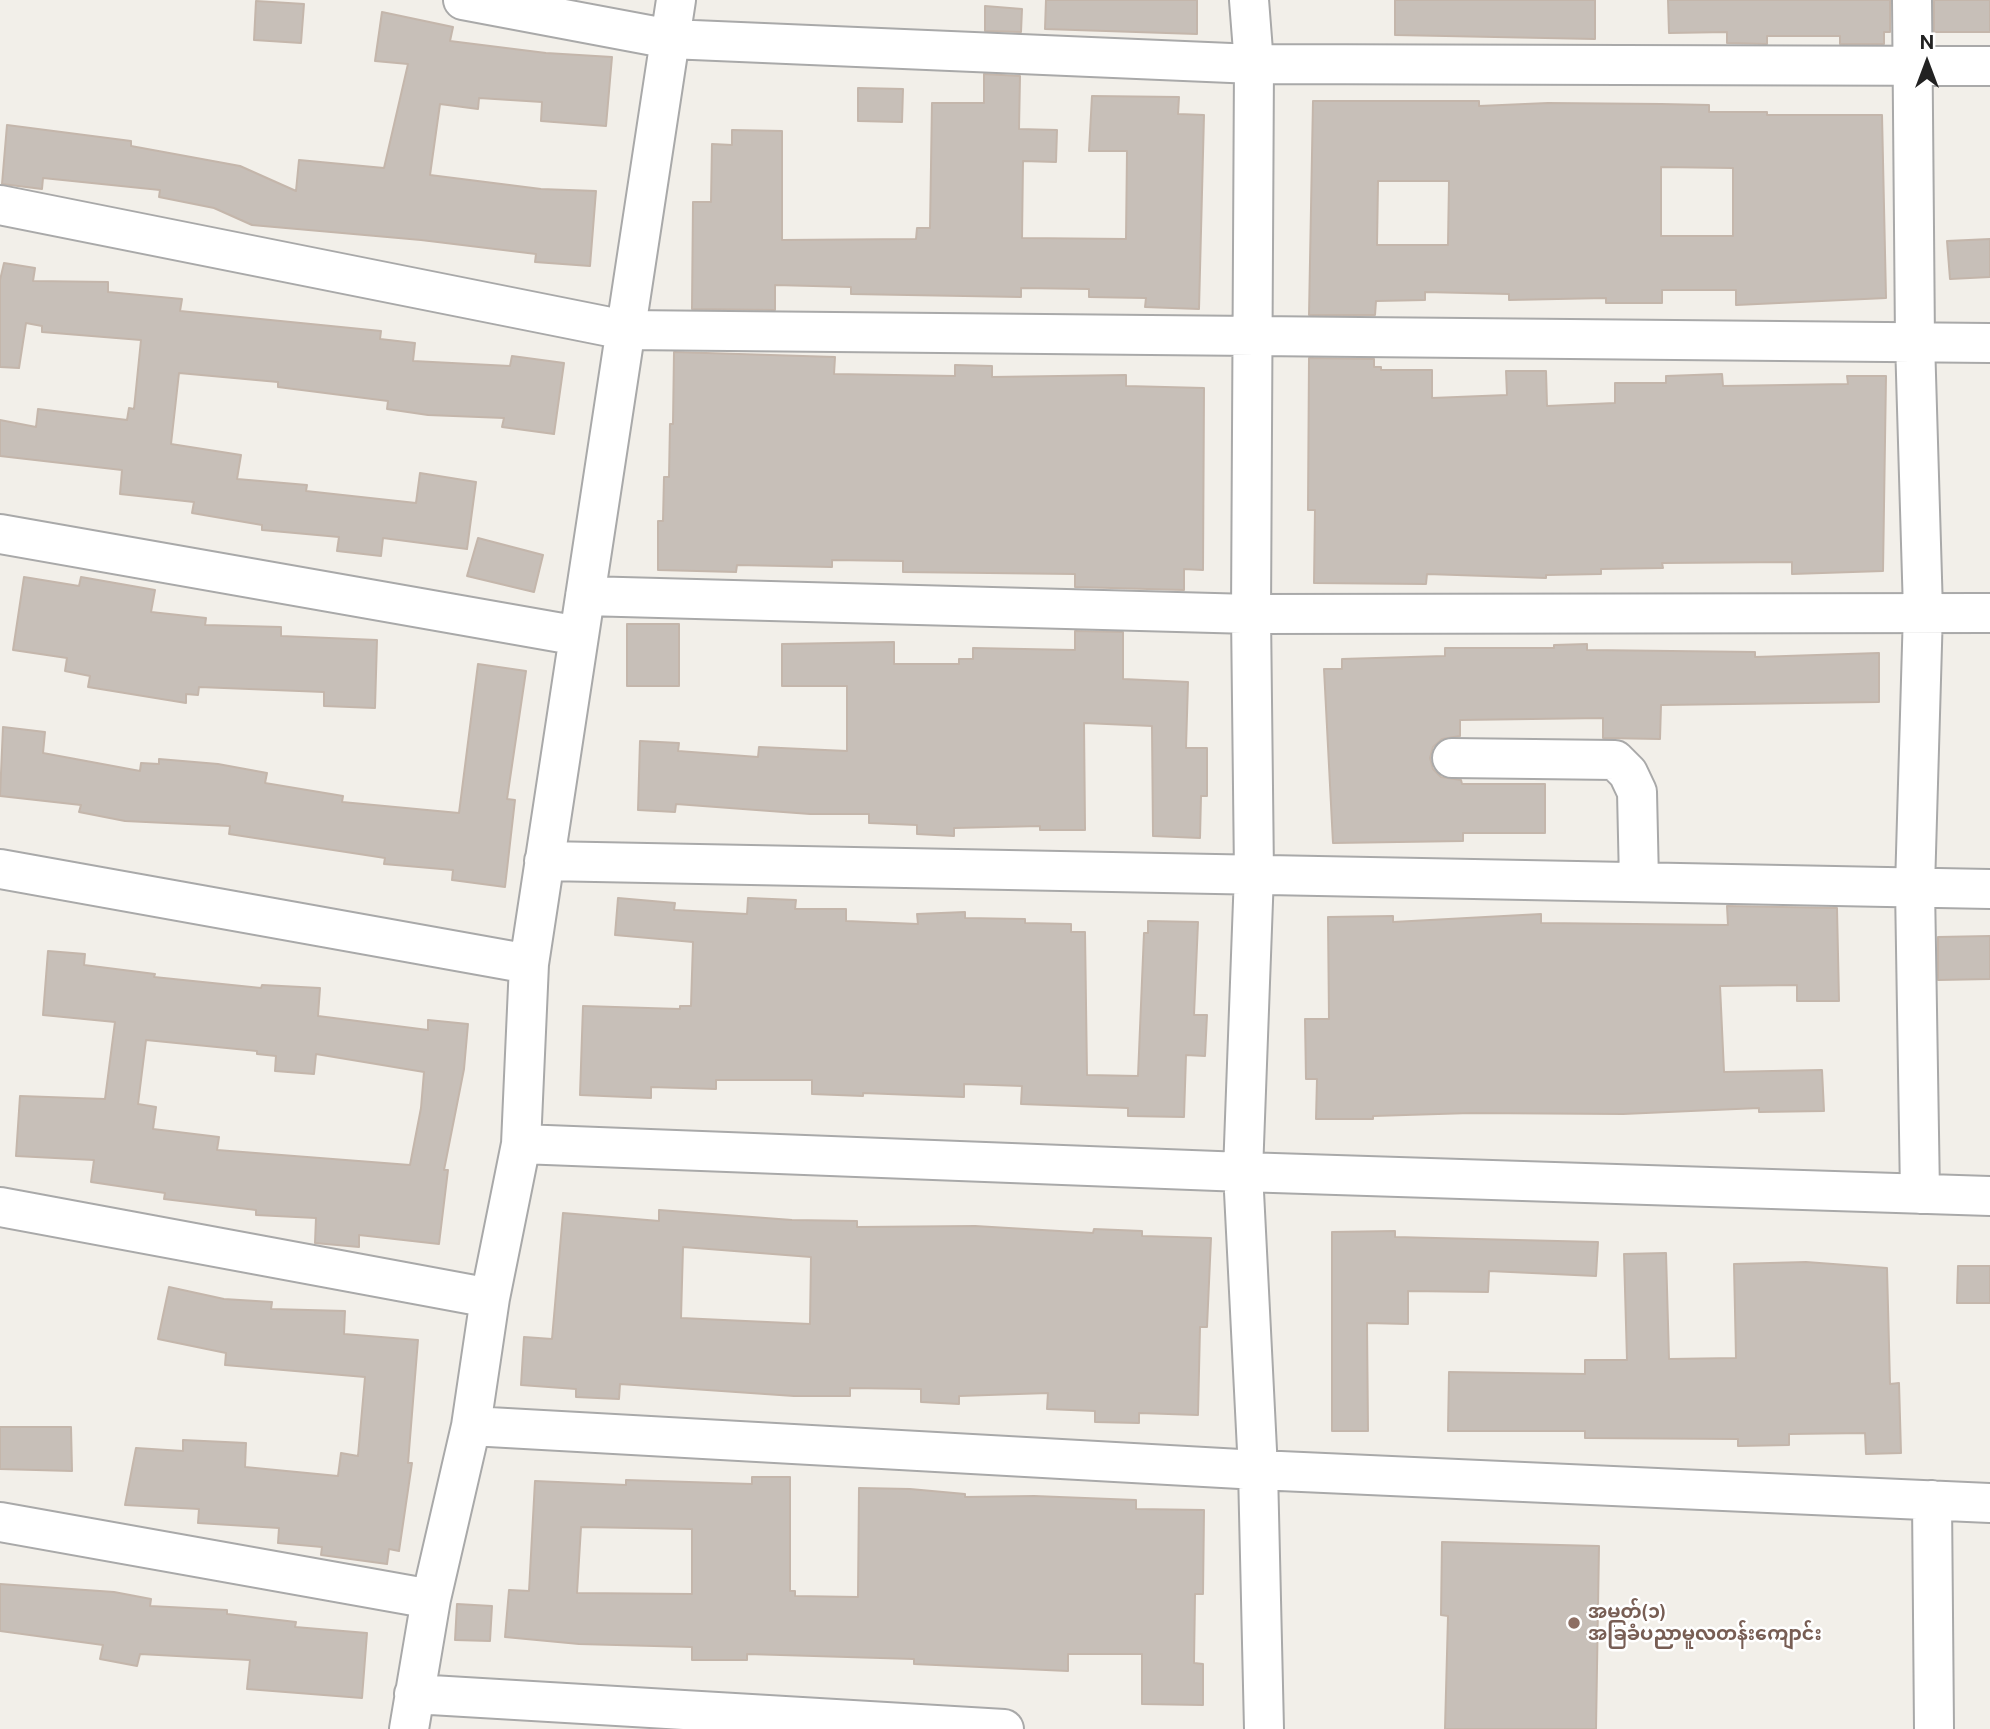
<!DOCTYPE html>
<html>
<head>
<meta charset="utf-8">
<style>
  body { margin:0 }
  #map { position:relative; width:1990px; height:1729px; overflow:hidden; background:#f2efe9; font-family:"Public Sans",sans-serif }
  canvas { display:block }
  .north { position:absolute; left:1892px; top:28px; width:70px; height:70px; -webkit-text-stroke:5px #fff; paint-order:stroke; rotate:0deg; font-size:19px; font-weight:700; line-height:28px; text-align:center; color:#222 }
  .north::after { content:''; display:block; margin:auto; width:24px; height:32px; background:#222; clip-path:polygon(50% 0,100% 100%,50% 72%,0 100%) }
</style>
</head>
<body>
<div id="map">
<canvas width="1990" height="1729"></canvas>
<div class="north">N</div>
</div>
<script>
const ctx = document.querySelector('canvas').getContext('2d');
ctx.lineJoin = 'round';
function fill(path, color) { ctx.fillStyle = color; ctx.fill(path, 'evenodd'); }
function strokePath(path, color, width, dash) { ctx.strokeStyle = color; ctx.lineWidth = width; ctx.lineCap = dash ? 'butt' : 'round'; ctx.setLineDash(dash || []); ctx.stroke(path); }
function write(font, color, halo, rows, align = 'center') {
  ctx.font = font + ' "Public Sans","Noto Sans Myanmar",sans-serif'; ctx.lineWidth = 5; ctx.setLineDash([]); ctx.textBaseline = 'middle'; ctx.strokeStyle = halo; ctx.fillStyle = color; for (const [text, x, y, turn = 0] of rows) {
    ctx.save(); ctx.translate(x, y); ctx.rotate((+turn || 0) * Math.PI / 180); ctx.textAlign = isNaN(turn) ? turn : align; if (halo) ctx.strokeText(text, 0, 0); ctx.fillText(text, 0, 0); ctx.restore();
  }
}
const building = new Path2D(`
  M 1046,0 L 1197,0 L 1197,34 L 1045,29 Z
  M 1395,0 L 1595,0 L 1595,39 L 1395,35 Z
  M 1668,0 L 1890,0 L 1890,32 L 1884,32 L 1884,44 L 1840,44 L 1840,36 L 1767,36 L 1767,44 L 1727,43 L 1727,32 L 1669,33 Z
  M 1934,0 L 1990,0 L 1990,32 L 1934,32 Z
  M 256,1 L 304,4 L 301,43 L 254,40 Z
  M 985,6 L 1022,9 L 1021,32 L 985,31 Z
  M 382,12 L 453,27 L 450,41 L 546,53 L 612,57 L 606,126 L 541,121 L 542,102 L 479,98 L 478,109 L 440,104 L 430,175 L 541,189 L 596,191 L 590,266 L 535,262 L 536,254 L 421,240 L 252,225 L 214,208 L 159,197 L 160,190 L 43,178 L 42,189 L 2,184 L 7,125 L 131,141 L 131,146 L 240,166 L 296,191 L 299,160 L 384,168 L 408,64 L 375,61 Z
  M 984,74 L 1020,76 L 1019,129 L 1057,130 L 1056,162 L 1023,161 L 1022,238 L 1126,239 L 1127,151 L 1089,151 L 1092,96 L 1179,97 L 1178,114 L 1204,115 L 1199,309 L 1145,307 L 1146,298 L 1089,297 L 1089,289 L 1021,288 L 1021,297 L 851,294 L 851,287 L 775,285 L 775,310 L 692,309 L 693,202 L 711,202 L 712,144 L 732,145 L 732,130 L 782,131 L 782,240 L 916,239 L 917,228 L 930,228 L 932,103 L 984,103 Z
  M 858,88 L 903,89 L 902,122 L 858,121 Z
  M 1313,101 L 1479,101 L 1479,106 L 1548,103 L 1661,104 L 1709,105 L 1709,112 L 1767,112 L 1767,115 L 1882,115 L 1886,298 L 1736,305 L 1736,290 L 1662,290 L 1662,303 L 1606,303 L 1606,298 L 1509,300 L 1509,294 L 1425,292 L 1425,300 L 1376,301 L 1375,315 L 1309,315 ZM 1661,167 L 1733,168 L 1733,236 L 1661,236 ZM 1378,181 L 1449,181 L 1448,245 L 1377,245 Z
  M 1990,239 L 1990,277 L 1950,279 L 1947,241 Z
  M 4,263 L 35,268 L 33,281 L 108,282 L 108,292 L 182,299 L 180,311 L 381,331 L 380,339 L 415,343 L 413,361 L 510,366 L 512,356 L 564,363 L 554,434 L 502,427 L 504,418 L 428,415 L 387,409 L 388,401 L 278,387 L 278,382 L 179,373 L 171,444 L 241,455 L 237,479 L 307,485 L 306,491 L 416,503 L 420,473 L 476,482 L 467,549 L 383,538 L 381,556 L 337,551 L 339,537 L 262,530 L 262,525 L 192,513 L 194,502 L 120,494 L 122,470 L 0,456 L 0,420 L 36,427 L 38,409 L 127,420 L 129,408 L 134,409 L 141,340 L 42,332 L 42,326 L 26,323 L 19,368 L 0,367 L 0,280 Z
  M 674,352 L 835,357 L 834,374 L 955,376 L 955,365 L 992,366 L 992,377 L 1126,375 L 1126,386 L 1204,388 L 1203,570 L 1184,569 L 1184,590 L 1075,587 L 1075,574 L 903,572 L 903,561 L 832,560 L 832,567 L 737,565 L 736,572 L 658,570 L 658,521 L 663,521 L 664,477 L 669,477 L 670,424 L 673,424 Z
  M 1309,358 L 1374,359 L 1374,367 L 1381,367 L 1381,370 L 1432,370 L 1432,398 L 1507,395 L 1506,371 L 1546,371 L 1547,406 L 1615,403 L 1615,383 L 1666,383 L 1666,376 L 1722,374 L 1723,386 L 1848,384 L 1847,376 L 1886,376 L 1883,571 L 1792,574 L 1792,562 L 1662,563 L 1663,568 L 1601,569 L 1601,574 L 1546,575 L 1546,578 L 1427,574 L 1426,584 L 1314,583 L 1315,510 L 1308,510 Z
  M 478,538 L 543,555 L 534,592 L 467,576 Z
  M 24,577 L 79,586 L 81,577 L 155,590 L 151,612 L 206,618 L 205,625 L 281,627 L 281,636 L 377,640 L 375,708 L 324,706 L 324,692 L 199,687 L 198,695 L 186,694 L 186,703 L 88,687 L 90,676 L 65,671 L 67,658 L 13,650 Z
  M 627,624 L 679,624 L 679,686 L 627,686 Z
  M 1075,631 L 1123,632 L 1123,679 L 1188,682 L 1186,748 L 1207,748 L 1207,796 L 1201,796 L 1200,838 L 1153,836 L 1152,726 L 1084,723 L 1085,830 L 1040,830 L 1040,826 L 954,828 L 954,836 L 917,834 L 917,825 L 869,823 L 869,814 L 810,814 L 676,804 L 675,812 L 638,810 L 640,741 L 679,743 L 678,751 L 758,757 L 759,747 L 847,751 L 847,686 L 782,686 L 782,644 L 894,642 L 894,664 L 959,664 L 959,659 L 973,659 L 973,648 L 1075,650 Z
  M 1587,644 L 1587,650 L 1755,652 L 1755,657 L 1879,653 L 1879,702 L 1661,705 L 1660,739 L 1603,738 L 1603,718 L 1460,720 L 1460,736 L 1442,739 L 1433,747 L 1430,758 L 1433,769 L 1441,777 L 1461,780 L 1462,784 L 1545,784 L 1545,833 L 1463,833 L 1463,841 L 1333,843 L 1324,669 L 1342,669 L 1342,659 L 1445,656 L 1445,648 L 1554,648 L 1554,645 Z
  M 478,664 L 526,671 L 507,799 L 515,800 L 505,887 L 452,880 L 453,870 L 384,864 L 385,858 L 229,834 L 230,826 L 125,821 L 79,812 L 81,805 L 0,796 L 3,727 L 45,732 L 43,753 L 140,771 L 141,763 L 159,764 L 159,759 L 218,764 L 267,773 L 265,783 L 343,796 L 342,802 L 459,813 Z
  M 618,898 L 675,903 L 674,910 L 747,914 L 748,898 L 796,900 L 795,909 L 846,909 L 846,921 L 918,924 L 917,914 L 965,912 L 965,918 L 1025,919 L 1025,923 L 1071,924 L 1071,932 L 1085,932 L 1087,1075 L 1138,1076 L 1144,933 L 1148,933 L 1148,921 L 1198,922 L 1194,1015 L 1207,1015 L 1205,1056 L 1186,1055 L 1184,1117 L 1128,1116 L 1128,1108 L 1021,1104 L 1022,1086 L 964,1084 L 964,1097 L 863,1093 L 863,1096 L 812,1094 L 812,1080 L 716,1080 L 716,1089 L 651,1087 L 651,1098 L 580,1095 L 583,1006 L 680,1009 L 680,1006 L 691,1006 L 693,942 L 615,935 Z
  M 1727,906 L 1837,908 L 1839,1001 L 1797,1001 L 1797,985 L 1720,986 L 1724,1072 L 1822,1070 L 1824,1111 L 1759,1112 L 1759,1108 L 1623,1114 L 1471,1113 L 1373,1116 L 1373,1119 L 1316,1119 L 1317,1079 L 1306,1079 L 1305,1019 L 1329,1019 L 1328,917 L 1393,916 L 1393,922 L 1541,914 L 1541,923 L 1728,925 Z
  M 1990,936 L 1990,979 L 1938,980 L 1938,937 Z
  M 48,951 L 85,954 L 84,965 L 155,974 L 154,977 L 261,988 L 262,985 L 320,988 L 318,1016 L 428,1030 L 428,1020 L 468,1024 L 464,1069 L 444,1170 L 448,1170 L 439,1244 L 359,1235 L 359,1247 L 315,1243 L 316,1218 L 256,1215 L 256,1210 L 164,1199 L 165,1193 L 91,1182 L 94,1160 L 16,1156 L 20,1096 L 105,1099 L 115,1022 L 43,1015 ZM 146,1040 L 257,1051 L 257,1054 L 276,1056 L 275,1071 L 314,1074 L 316,1054 L 424,1072 L 421,1108 L 410,1165 L 217,1150 L 219,1137 L 153,1129 L 156,1107 L 138,1104 Z
  M 659,1210 L 792,1220 L 857,1221 L 857,1227 L 975,1226 L 1093,1233 L 1094,1229 L 1142,1231 L 1142,1236 L 1211,1238 L 1207,1327 L 1200,1327 L 1198,1415 L 1139,1413 L 1139,1423 L 1095,1422 L 1095,1411 L 1047,1409 L 1048,1393 L 959,1396 L 959,1404 L 921,1402 L 921,1389 L 850,1388 L 850,1396 L 794,1396 L 620,1384 L 619,1399 L 576,1397 L 576,1389 L 521,1385 L 524,1337 L 552,1339 L 563,1213 L 659,1221 ZM 683,1247 L 811,1257 L 810,1324 L 681,1318 Z
  M 1395,1231 L 1395,1237 L 1598,1242 L 1596,1276 L 1489,1271 L 1488,1292 L 1408,1291 L 1408,1324 L 1367,1323 L 1368,1431 L 1332,1431 L 1332,1232 Z
  M 1666,1253 L 1669,1359 L 1736,1358 L 1734,1264 L 1806,1262 L 1887,1268 L 1890,1384 L 1899,1383 L 1901,1453 L 1866,1454 L 1865,1433 L 1789,1434 L 1789,1445 L 1738,1446 L 1738,1439 L 1585,1438 L 1585,1431 L 1448,1431 L 1449,1372 L 1585,1374 L 1585,1360 L 1627,1360 L 1624,1254 Z
  M 1958,1266 L 1990,1266 L 1990,1303 L 1957,1303 Z
  M 169,1287 L 224,1299 L 272,1302 L 271,1309 L 345,1311 L 344,1334 L 418,1340 L 408,1463 L 412,1463 L 399,1551 L 389,1549 L 387,1564 L 321,1555 L 322,1547 L 278,1543 L 279,1528 L 198,1523 L 199,1509 L 125,1505 L 136,1448 L 183,1451 L 183,1440 L 246,1443 L 245,1467 L 338,1476 L 341,1453 L 358,1456 L 365,1377 L 225,1365 L 226,1353 L 158,1339 Z
  M 0,1427 L 71,1427 L 72,1471 L 0,1469 Z
  M 752,1477 L 790,1477 L 790,1591 L 795,1591 L 795,1596 L 858,1597 L 859,1488 L 910,1489 L 965,1494 L 965,1497 L 1034,1496 L 1136,1500 L 1136,1509 L 1204,1510 L 1203,1594 L 1195,1594 L 1194,1663 L 1203,1664 L 1203,1705 L 1142,1704 L 1142,1654 L 1068,1654 L 1068,1671 L 914,1664 L 914,1659 L 747,1654 L 747,1660 L 692,1660 L 692,1647 L 579,1644 L 505,1637 L 509,1590 L 529,1591 L 535,1481 L 626,1485 L 626,1480 L 752,1484 ZM 581,1527 L 692,1529 L 692,1594 L 577,1593 Z
  M 1442,1542 L 1599,1546 L 1596,1729 L 1445,1729 L 1448,1616 L 1441,1615 Z
  M 0,1584 L 114,1592 L 151,1599 L 150,1606 L 227,1610 L 227,1614 L 296,1622 L 295,1627 L 367,1633 L 362,1698 L 247,1689 L 250,1660 L 140,1654 L 137,1666 L 100,1659 L 103,1645 L 0,1631 Z
  M 457,1604 L 492,1606 L 490,1641 L 455,1640 Z`);
fill(building, '#c7bfb8');
strokePath(building, '#c4b6ab', 2);
const minor = new Path2D(`
  M 463,0 L 670,39 L 1254,64 L 1990,66
  M 1249,0 L 1254,64 L 1251,614 L 1254,874 L 1243,1172 L 1258,1470 L 1264,1729
  M 1912,0 L 1915,341 L 1923,611 L 1915,887 L 1920,1194
  M 0,205 L 625,330 L 1990,343
  M 0,534 L 579,636
  M 585,596 L 1251,614 L 1990,613
  M 1452,758 L 1615,760 L 1628,773 L 1637,792 L 1639,881
  M 544,861 L 1990,889
  M 0,869 L 529,964
  M 521,1144 L 1243,1172 L 1990,1196
  M 0,1207 L 490,1298
  M 471,1426 L 1258,1470 L 1990,1503
  M 1932,1500 L 1934,1729
  M 0,1522 L 431,1599
  M 414,1694 L 1004,1729
  M 409,1729 L 431,1599 L 471,1426 L 490,1298 L 521,1144 L 529,964 L 676,0`);
strokePath(minor, '#a9a9a9', 42);
strokePath(minor, '#fff', 38);
for (const [x, y, r, color] of [
  [1574,1623,7,"#8d6e63"]
]) { const dot = new Path2D(); dot.arc(x, y, r, 0, 2 * Math.PI); ctx.fillStyle = color; ctx.fill(dot); strokePath(dot, '#fff', 2.5); }
write('bold 19px', '#785e54', '#fff', [
  ["အမှတ်(၁)",1588,1612],
  ["အခြခံပညာမူလတန်းကျောင်း",1588,1634]
], 'left');
</script>
</body>
</html>
